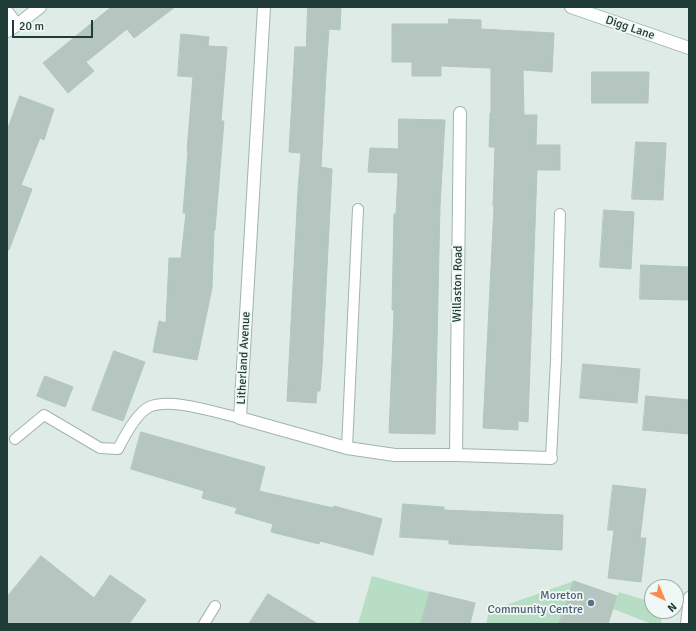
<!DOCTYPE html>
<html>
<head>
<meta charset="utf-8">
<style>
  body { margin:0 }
  #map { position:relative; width:696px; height:631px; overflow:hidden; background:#dfebe7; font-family:Signika,sans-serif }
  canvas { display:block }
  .frame { position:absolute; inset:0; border:8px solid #203c37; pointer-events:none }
  .north { position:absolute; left:644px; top:579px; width:40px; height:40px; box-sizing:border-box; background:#f0f8f5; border:1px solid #9dada9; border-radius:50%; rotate:136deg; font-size:11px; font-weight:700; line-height:16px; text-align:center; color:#203c37 }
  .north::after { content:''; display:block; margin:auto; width:14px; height:18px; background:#f78b52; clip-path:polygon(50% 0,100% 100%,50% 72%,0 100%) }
  .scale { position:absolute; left:12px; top:20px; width:81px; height:18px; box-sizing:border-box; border:2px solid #203c37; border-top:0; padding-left:5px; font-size:12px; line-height:14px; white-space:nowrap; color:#203c37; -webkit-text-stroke:3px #f0f8f5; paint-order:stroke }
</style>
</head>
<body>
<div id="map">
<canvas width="696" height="631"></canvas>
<div class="frame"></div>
<div class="north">N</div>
<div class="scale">20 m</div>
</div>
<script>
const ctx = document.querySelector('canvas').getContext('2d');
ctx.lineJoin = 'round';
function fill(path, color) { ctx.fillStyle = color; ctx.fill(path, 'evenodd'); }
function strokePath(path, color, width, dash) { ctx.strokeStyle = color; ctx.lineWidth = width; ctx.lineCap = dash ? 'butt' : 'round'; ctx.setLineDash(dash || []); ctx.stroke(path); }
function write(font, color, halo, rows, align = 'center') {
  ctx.font = font + ' Signika,sans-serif'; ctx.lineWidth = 3.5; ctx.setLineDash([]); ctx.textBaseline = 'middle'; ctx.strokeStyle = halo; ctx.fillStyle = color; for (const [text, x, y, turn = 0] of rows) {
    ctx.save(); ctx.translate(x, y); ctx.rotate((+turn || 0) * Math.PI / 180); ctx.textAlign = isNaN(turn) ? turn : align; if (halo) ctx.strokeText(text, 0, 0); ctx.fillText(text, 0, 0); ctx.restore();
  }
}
fill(new Path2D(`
  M 372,576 L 430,592 L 421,624 L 358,624 Z
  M 574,581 L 559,624 L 486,624 L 489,611 Z
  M 619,592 L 652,602 L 652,611 L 662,611 L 661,624 L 652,624 L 613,609 Z`), '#b7ddc5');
const building = new Path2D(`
  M 109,7 L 175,7 L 134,38 L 127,29 L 86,62 L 94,71 L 68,93 L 43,63 L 110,8 Z
  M 308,7 L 341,7 L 340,30 L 329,29 L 326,73 L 321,167 L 332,169 L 322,367 L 320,391 L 317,391 L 316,403 L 287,401 L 298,190 L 301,153 L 289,152 L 295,47 L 306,47 Z
  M 449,19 L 481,20 L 481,29 L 554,33 L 552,72 L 523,70 L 524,115 L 537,115 L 536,145 L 560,145 L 560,170 L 537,170 L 528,422 L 518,421 L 518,430 L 483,428 L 494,206 L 493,206 L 495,147 L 489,147 L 490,113 L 491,113 L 491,68 L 441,66 L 441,76 L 412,76 L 412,62 L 392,62 L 392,24 L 448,24 Z
  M 181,34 L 209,37 L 208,46 L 227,47 L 221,121 L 224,121 L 215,230 L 214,230 L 212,288 L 197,360 L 153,352 L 159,321 L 166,323 L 169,258 L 181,258 L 186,213 L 183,213 L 188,151 L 187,151 L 193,77 L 178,76 Z
  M 592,72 L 649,72 L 648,103 L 592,103 Z
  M 20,96 L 54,109 L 44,140 L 40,138 L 21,185 L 32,189 L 9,250 L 7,250 L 7,131 Z
  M 399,119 L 445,120 L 440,206 L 435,434 L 389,433 L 393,338 L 394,310 L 392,310 L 394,214 L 396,214 L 398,173 L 368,172 L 370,148 L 398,149 Z
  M 636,142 L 666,143 L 663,200 L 632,199 Z
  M 604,210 L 634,212 L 631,269 L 600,267 Z
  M 641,265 L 689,267 L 689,300 L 640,299 Z
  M 114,351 L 145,362 L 123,421 L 92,410 Z
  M 583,364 L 640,369 L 637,403 L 580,398 Z
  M 45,376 L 73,387 L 65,407 L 37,396 Z
  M 646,396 L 689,400 L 689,434 L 643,430 Z
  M 141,432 L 265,467 L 259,491 L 333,508 L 334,506 L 382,519 L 373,555 L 320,541 L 319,544 L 271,532 L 273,524 L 235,513 L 237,508 L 202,498 L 204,491 L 131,469 Z
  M 613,485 L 646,489 L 640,538 L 646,538 L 641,582 L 608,578 L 614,530 L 608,530 Z
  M 403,504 L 444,507 L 444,510 L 563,515 L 562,550 L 449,544 L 449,540 L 400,537 Z
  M 41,556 L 94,598 L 110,575 L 146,600 L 129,624 L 7,624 L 7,597 Z
  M 574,581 L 617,596 L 608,624 L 559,624 Z
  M 430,592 L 475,603 L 470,624 L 421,624 Z
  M 268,594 L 318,624 L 249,624 Z`);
fill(building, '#b5c6c0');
strokePath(building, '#b2c5bf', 1);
const lane = new Path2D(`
  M 15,439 L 44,415 L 100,448 L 118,449 C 124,437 137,413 149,407 C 170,397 217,413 240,418
  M 347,448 L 358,209
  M 551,458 L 556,360 L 560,214
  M 204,624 L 215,606
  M 686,624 L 689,597`);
const street = new Path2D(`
  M 264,7 L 240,418 L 347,448 L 395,455 L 456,455 L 551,458
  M 7,12 L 17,25
  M 456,455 L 460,113`);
const secondary = new Path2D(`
  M 571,7 L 689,48
  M 7,31 L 17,25 L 40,7`);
strokePath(lane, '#a2b3af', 12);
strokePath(street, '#a2b3af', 14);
strokePath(secondary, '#9eb7b1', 14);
strokePath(lane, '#fff', 10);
strokePath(street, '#fff', 12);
strokePath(secondary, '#fff', 12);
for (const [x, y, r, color] of [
  [591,603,4,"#5c6f8a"]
]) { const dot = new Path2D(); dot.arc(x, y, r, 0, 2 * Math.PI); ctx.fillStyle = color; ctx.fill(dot); strokePath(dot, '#f0f8f5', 1.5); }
write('12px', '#203c37', '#f0f8f5', [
  ["Digg Lane",630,28,19],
  ["Willaston Road",458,284,-89],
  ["Litherland Avenue",244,358,-87]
]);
write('12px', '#4e5e75', '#f0f8f5', [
  ["Moreton",583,596],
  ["Community Centre",583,610]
], 'right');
</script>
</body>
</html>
